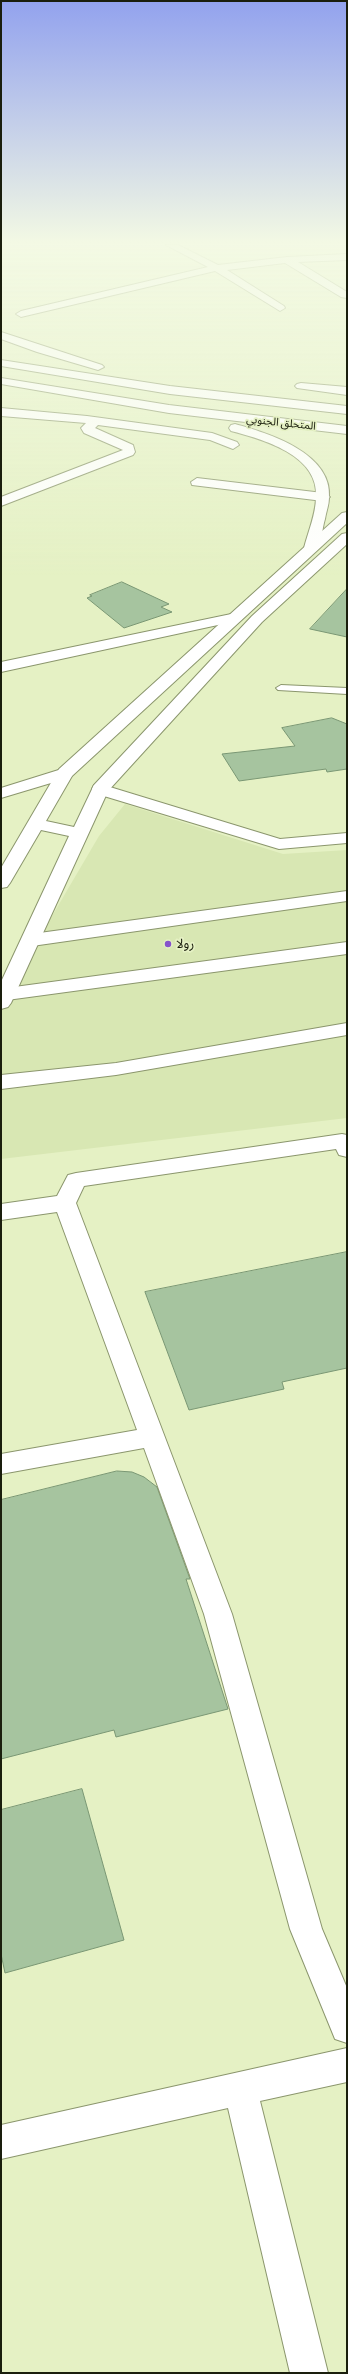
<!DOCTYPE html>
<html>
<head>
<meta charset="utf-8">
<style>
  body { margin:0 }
  #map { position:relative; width:348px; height:2374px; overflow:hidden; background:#e5f1c4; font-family:Manrope,sans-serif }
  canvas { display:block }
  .frame { position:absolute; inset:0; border:2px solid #1a1e0d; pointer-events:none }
</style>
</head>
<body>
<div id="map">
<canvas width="348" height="2374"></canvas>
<div class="frame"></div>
</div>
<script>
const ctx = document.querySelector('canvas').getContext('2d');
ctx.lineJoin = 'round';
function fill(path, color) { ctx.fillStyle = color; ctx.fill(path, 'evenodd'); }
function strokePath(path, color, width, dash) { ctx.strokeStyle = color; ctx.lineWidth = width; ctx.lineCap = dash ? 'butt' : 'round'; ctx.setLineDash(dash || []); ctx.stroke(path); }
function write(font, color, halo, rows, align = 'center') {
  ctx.font = font + ' Manrope,"Noto Sans Arabic",sans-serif'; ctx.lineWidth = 3.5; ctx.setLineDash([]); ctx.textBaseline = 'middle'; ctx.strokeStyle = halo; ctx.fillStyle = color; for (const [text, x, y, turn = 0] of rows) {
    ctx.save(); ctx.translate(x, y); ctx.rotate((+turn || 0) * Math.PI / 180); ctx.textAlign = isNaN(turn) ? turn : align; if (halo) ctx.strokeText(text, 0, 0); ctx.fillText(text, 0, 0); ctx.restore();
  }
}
fill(new Path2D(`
  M 125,804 L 283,854 L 347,850 L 347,1118 L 1,1159 L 1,1003 L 99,836 Z`), '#d8e7b3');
const building = new Path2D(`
  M 122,582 L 169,604 L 161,607 L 172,612 L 124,628 L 87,598 L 92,596 L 90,595 Z
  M 347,589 L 347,637 L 310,629 Z
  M 332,718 L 347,724 L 347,769 L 327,772 L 326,769 L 239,781 L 222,754 L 295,746 L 282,728 Z
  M 347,1252 L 347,1368 L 282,1382 L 284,1389 L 189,1410 L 145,1292 Z
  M 117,1471 L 132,1472 L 144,1477 L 157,1487 L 190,1579 L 186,1579 L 228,1709 L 116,1737 L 114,1730 L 1,1759 L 1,1500 Z
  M 82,1789 L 124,1940 L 5,1973 L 1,1954 L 1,1810 Z`);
fill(building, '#a6c49f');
strokePath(building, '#7a9774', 1);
const lane = new Path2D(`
  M 281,685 L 347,688 L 347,694 L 278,690 L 276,688 Z`);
const street = new Path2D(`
  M 166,245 L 178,245 L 218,265 L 287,257 L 347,254 L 347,260 L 298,262 L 347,292 L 347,298 L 341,297 L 285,263 L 227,270 L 284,306 L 285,308 L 280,311 L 215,271 L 21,317 L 16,314 L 21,311 L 208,267 Z
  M 301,383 L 347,387 L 347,395 L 297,388 L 295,386 L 297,384 Z
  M 1,408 L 87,416 L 212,433 L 237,442 L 239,445 L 233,449 L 210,440 L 98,425 L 95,428 L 133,445 L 135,452 L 133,455 L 1,506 L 1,497 L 123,450 L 84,433 L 81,428 L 86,423 L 1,416 Z
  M 197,478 L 323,493 L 330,497 L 323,501 L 192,485 L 191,482 Z
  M 236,613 L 243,617 L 241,620 L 1,672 L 1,662 Z
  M 65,768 L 71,769 L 73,773 L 71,777 L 1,798 L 1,788 Z
  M 100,784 L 280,839 L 347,833 L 347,843 L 279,849 L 94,793 L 92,789 L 94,785 Z
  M 347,891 L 347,901 L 32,946 L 25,944 L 23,940 L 25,936 L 32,934 Z
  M 347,942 L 347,954 L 7,1000 L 1,998 L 1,990 L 7,988 Z
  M 347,1023 L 347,1035 L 116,1075 L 1,1089 L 1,1075 L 116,1063 Z
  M 342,1134 L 347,1135 L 347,1157 L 339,1155 L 336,1149 L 84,1186 L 76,1203 L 232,1614 L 322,1929 L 347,1988 L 347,2043 L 335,2039 L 290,1929 L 204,1614 L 144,1448 L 1,1474 L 1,1454 L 137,1430 L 57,1212 L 1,1220 L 1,1204 L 57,1196 L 68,1175 L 76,1173 Z
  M 347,2048 L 347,2082 L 260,2101 L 328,2373 L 290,2373 L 228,2108 L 1,2159 L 1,2125 Z`);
const secondary = new Path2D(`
  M 347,512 L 347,523 L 72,776 L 46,821 L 74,827 L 94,785 L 252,616 L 342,534 L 347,533 L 347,544 L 262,622 L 108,791 L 11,1003 L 8,1007 L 1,1009 L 1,982 L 69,836 L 41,830 L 10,883 L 7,887 L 1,888 L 1,868 L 59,769 L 342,513 Z`);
const highway = new Path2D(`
  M 1,332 L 102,365 L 104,367 L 98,370 L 37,352 L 1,339 Z
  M 1,360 L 170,386 L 347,406 L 347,414 L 170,394 L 1,366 Z
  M 1,378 L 169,405 L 347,426 L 347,434 L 169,413 L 1,384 Z
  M 235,424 C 268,433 333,453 329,498 C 329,505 326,512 325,519 C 322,528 322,543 316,551 L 311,552 L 304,548 C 308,532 316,514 316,497 C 319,455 262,439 231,431 L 229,428 L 231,425 Z`);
strokePath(lane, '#8b966d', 2);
strokePath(street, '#8b966d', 2);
strokePath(secondary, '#8b966d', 2);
strokePath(highway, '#8b966d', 2);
fill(lane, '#fff');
fill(street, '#fff');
fill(secondary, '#fff');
fill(highway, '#fff');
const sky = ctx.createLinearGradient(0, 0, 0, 577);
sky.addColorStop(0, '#92a2ee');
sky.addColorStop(0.42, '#f3f9e4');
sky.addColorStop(1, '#f3f9e400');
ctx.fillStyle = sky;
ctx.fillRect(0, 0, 348, 577);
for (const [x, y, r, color] of [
  [168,944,4,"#8653cb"]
]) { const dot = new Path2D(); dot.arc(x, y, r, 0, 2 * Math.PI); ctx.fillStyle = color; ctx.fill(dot); strokePath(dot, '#e5f1c4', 1.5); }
write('11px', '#1a1e0d', '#e5f1c4', [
  ["المتحلق الجنوبي",281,423,6]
]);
write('13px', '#1a1e0d', '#e5f1c4', [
  ["رولا",176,944]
], 'left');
</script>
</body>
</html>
